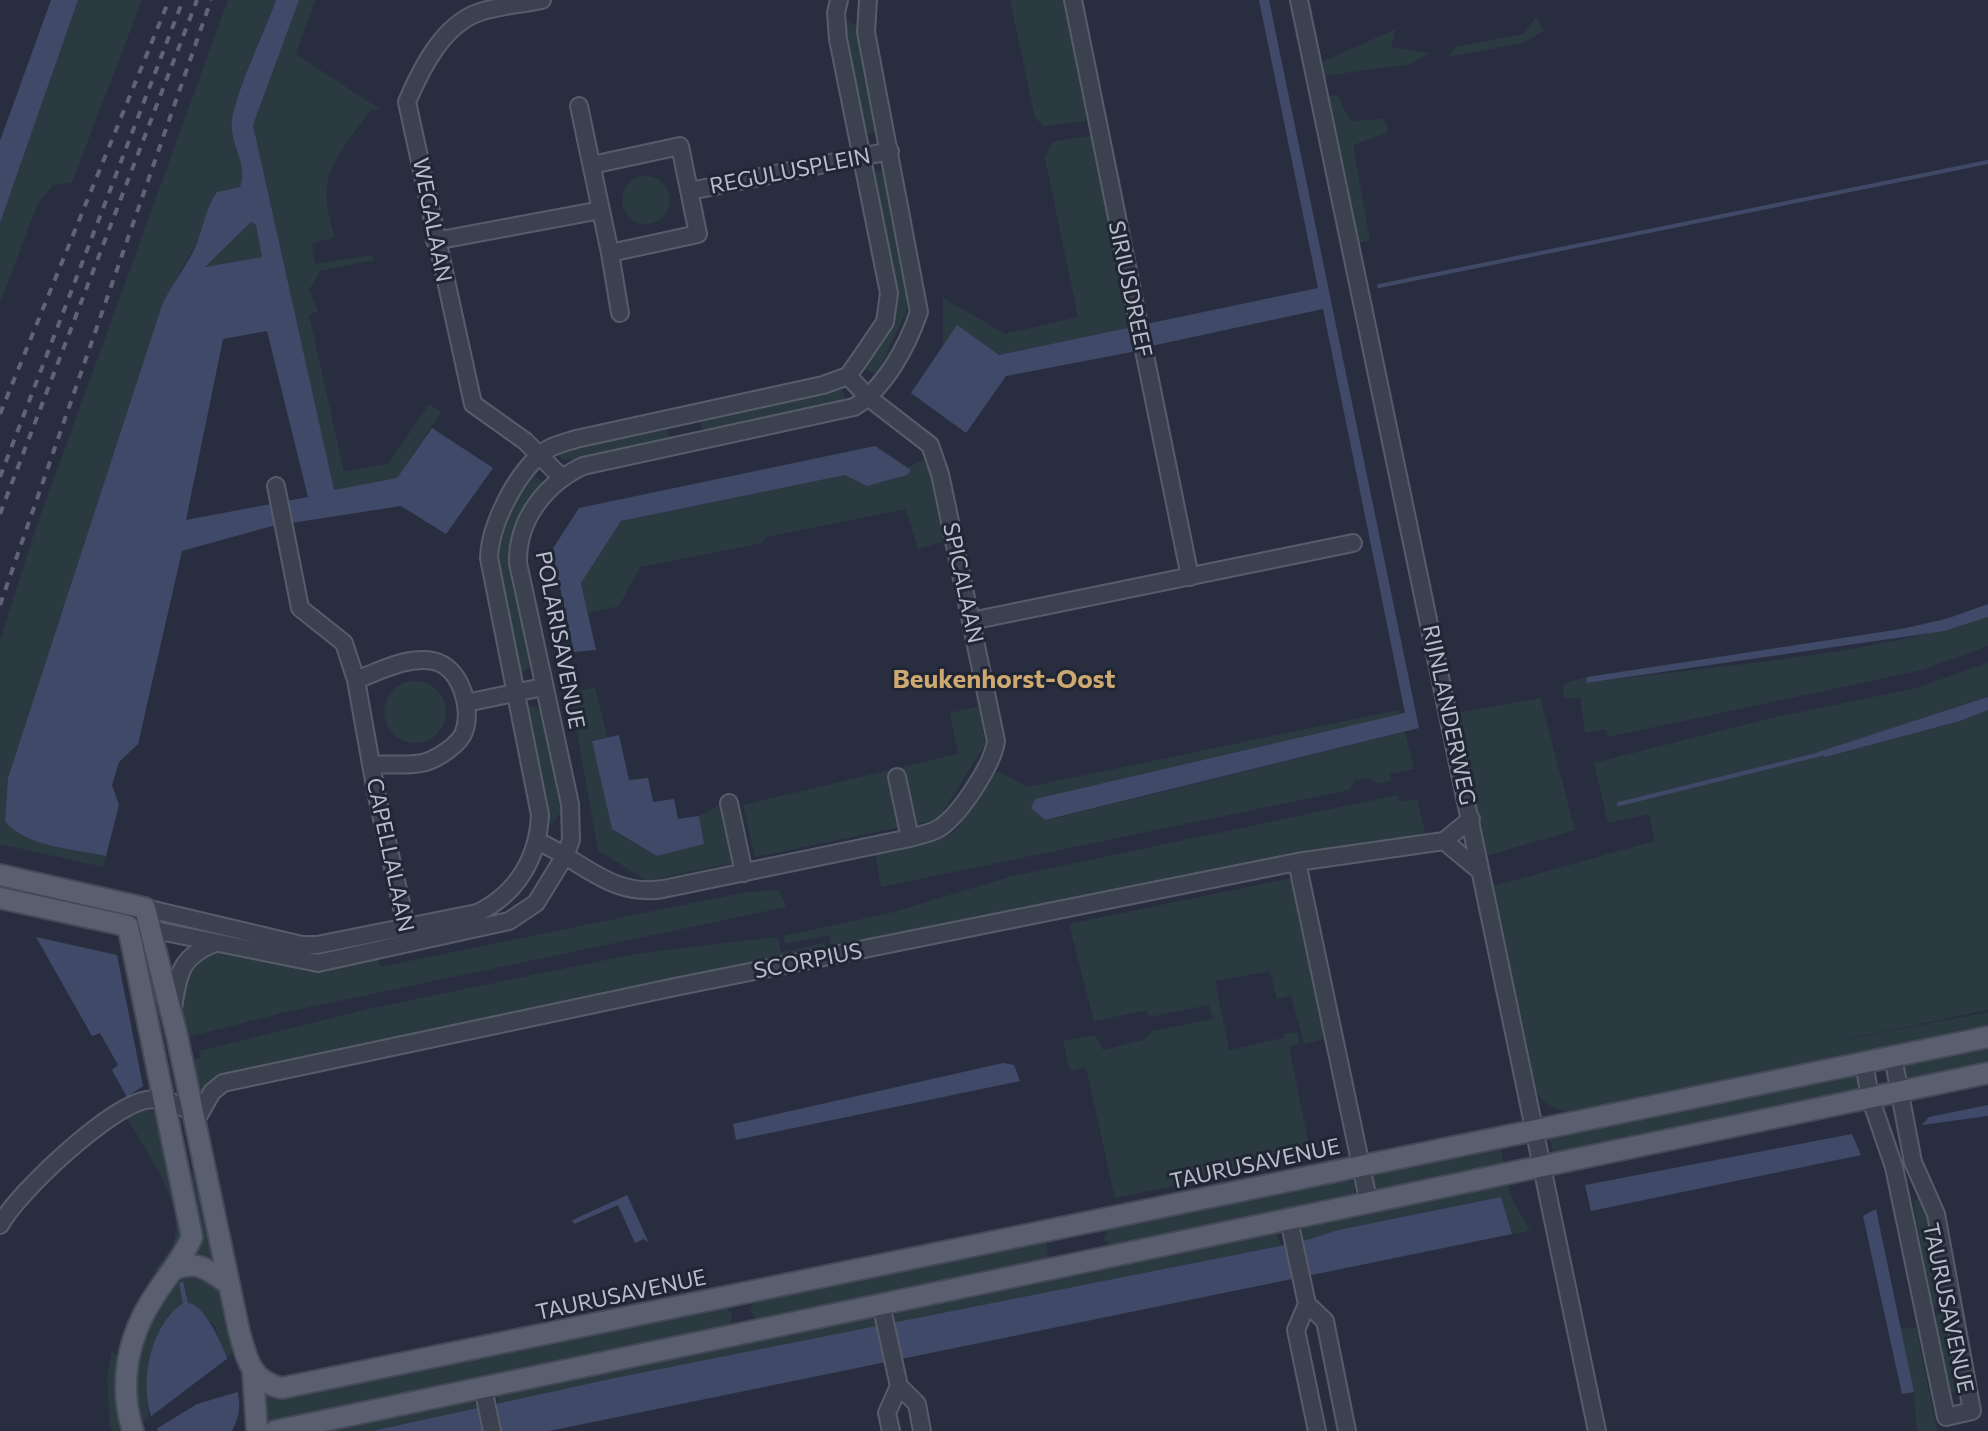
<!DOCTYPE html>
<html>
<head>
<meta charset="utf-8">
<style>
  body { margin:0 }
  canvas { display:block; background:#282e3f }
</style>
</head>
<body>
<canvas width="1988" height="1431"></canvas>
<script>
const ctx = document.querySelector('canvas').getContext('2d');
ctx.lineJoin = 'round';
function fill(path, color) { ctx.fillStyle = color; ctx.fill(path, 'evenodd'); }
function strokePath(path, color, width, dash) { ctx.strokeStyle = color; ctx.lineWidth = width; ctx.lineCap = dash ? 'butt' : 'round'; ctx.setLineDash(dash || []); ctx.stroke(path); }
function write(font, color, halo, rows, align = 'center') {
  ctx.font = font + ' Commissioner,sans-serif'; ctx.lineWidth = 6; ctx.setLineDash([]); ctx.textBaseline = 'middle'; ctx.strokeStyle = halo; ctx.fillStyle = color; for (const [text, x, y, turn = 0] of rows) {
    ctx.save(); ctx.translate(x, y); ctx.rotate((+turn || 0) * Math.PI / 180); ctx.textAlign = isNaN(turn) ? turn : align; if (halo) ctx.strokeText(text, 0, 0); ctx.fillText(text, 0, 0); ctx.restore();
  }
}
fill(new Path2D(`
  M 78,0 L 142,0 L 72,182 L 53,185 L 38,203 L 0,303 L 0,223 Z
  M 228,0 L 276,0 C 262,37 241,77 233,116 C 228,141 250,165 240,188 L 226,189 L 162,305 L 8,778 L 5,821 L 27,837 L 106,856 L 103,867 L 0,844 L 0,641 L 35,531 Z
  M 299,0 L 315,0 L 296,54 L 381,110 L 371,109 C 335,162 314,171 335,237 L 311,244 L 315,264 L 372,255 L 374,260 L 320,271 L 309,290 L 318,311 L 309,315 L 344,472 L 389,463 L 429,404 L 441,412 L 397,478 L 334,491 L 253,125 Z
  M 1010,0 L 1063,0 L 1090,120 L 1044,126 L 1035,118 Z
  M 1536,17 L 1544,30 L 1523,43 L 1448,57 L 1455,47 L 1523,34 Z
  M 845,21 L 858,26 L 879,133 L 864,134 Z
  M 1396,29 L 1391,47 L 1430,53 L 1410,64 L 1323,76 L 1320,63 Z
  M 1326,95 L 1338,96 L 1350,121 L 1384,119 L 1388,132 L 1353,145 L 1370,241 L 1357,243 Z
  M 1093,135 L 1132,327 L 998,355 L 943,346 L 943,298 L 1005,334 L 1078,317 L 1045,158 L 1052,142 Z
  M 888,170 L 910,304 L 876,375 L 864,368 L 894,319 L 896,295 L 869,173 Z
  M622 200a24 24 0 1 1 48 0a24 24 0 1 1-48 0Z
  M 251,222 L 257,225 L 262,257 L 204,267 Z
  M 831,389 L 842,390 L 846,401 L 705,432 L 700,425 L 703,417 Z
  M 667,424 L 669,439 L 576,460 L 562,459 L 558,454 L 562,447 Z
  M 926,458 L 944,541 L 918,549 L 906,509 L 766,537 L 763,543 L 640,567 L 619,606 L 588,613 L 581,583 L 621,521 L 845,475 C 869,484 906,471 926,458 Z
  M 534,475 L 546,484 L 514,532 L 508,551 L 533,666 L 522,672 L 518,669 L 494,547 L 503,521 Z
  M 1988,617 L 1988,646 L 1922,670 L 1608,737 L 1606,729 L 1585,733 L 1580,697 L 1564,699 L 1563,684 L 1587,677 L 1587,683 C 1718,665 1862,657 1988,617 Z
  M 1988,663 L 1988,697 L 1819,752 L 1825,757 L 1960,721 L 1988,710 L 1988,1010 L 1809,1047 L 1988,1012 L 1988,1029 L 1576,1111 C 1555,1112 1543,1103 1531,1086 L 1491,887 L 1655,841 L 1649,814 L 1608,823 L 1594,763 L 1772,718 L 1916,688 Z
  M384 712a31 31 0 1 1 62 0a31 31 0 1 1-62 0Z
  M 595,687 L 607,737 L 592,740 L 612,829 L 657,856 L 703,844 L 699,816 L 726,802 L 736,862 L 647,881 L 598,850 L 570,693 Z
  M 1540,698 L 1575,830 L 1486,856 L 1458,713 Z
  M 530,706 L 540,709 L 560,797 L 561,812 L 552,824 L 547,819 L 525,712 Z
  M 980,706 L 985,745 L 938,819 L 917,824 L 906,775 L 888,777 L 900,827 L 755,857 L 743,805 L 958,754 L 950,713 Z
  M 1397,710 L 1403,714 L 1035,799 L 1044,820 L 1052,819 L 1405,732 L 1414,769 L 1390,774 L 1391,781 L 1377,784 L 1369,778 L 1355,780 L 1349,790 L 881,887 L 875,852 L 948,836 L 958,828 L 992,775 L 999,772 L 1028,787 Z
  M 1398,795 L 1400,802 L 1417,799 L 1426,836 L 1302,852 L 832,949 L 829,935 L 785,944 L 784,936 L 894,912 L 1009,877 Z
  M 1292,878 L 1327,1038 L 1304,1044 L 1291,995 L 1277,999 L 1270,971 L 1215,981 L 1229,1050 L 1283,1038 L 1284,1034 L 1297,1032 L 1299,1044 L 1289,1047 L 1311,1157 L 1115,1198 L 1086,1067 L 1070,1071 L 1063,1041 L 1095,1035 L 1103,1050 L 1143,1040 L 1153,1031 L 1213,1019 L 1209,1005 L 1149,1017 L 1147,1010 L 1094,1021 L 1069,924 Z
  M 779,890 L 786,907 L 286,1012 L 191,1036 L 190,1033 L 182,1035 C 179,1013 178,988 190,970 C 218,930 266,967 304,965 C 328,964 353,958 377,954 L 380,967 L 747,892 Z
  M 777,937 L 781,953 L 824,943 L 825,950 L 225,1076 L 200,1099 L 188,1062 L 200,1058 L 199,1051 L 373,1008 L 635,954 Z
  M 1988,1046 L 1988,1067 L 1910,1083 L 1901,1078 L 1905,1063 Z
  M 1857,1075 L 1863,1081 L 1859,1093 L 1554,1156 L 1549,1136 Z
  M 142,1109 L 157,1113 L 184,1229 C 180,1245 170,1268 152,1272 C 160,1263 171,1252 174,1241 C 185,1203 145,1149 127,1118 Z
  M 1500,1145 L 1505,1169 L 1378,1192 L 1373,1189 L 1371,1179 L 1379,1170 Z
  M 198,1172 L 215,1264 L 192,1259 L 189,1174 Z
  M 1344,1177 L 1355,1184 L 1354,1197 L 1114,1249 L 1104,1239 L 1110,1225 Z
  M 1508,1182 L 1511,1197 L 1530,1231 L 1512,1234 L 1501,1197 L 1338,1230 L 1300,1242 L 1298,1236 L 1307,1224 Z
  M 1922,1198 L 1930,1217 L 1949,1304 L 1932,1308 L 1913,1201 Z
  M 1266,1232 L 1276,1234 L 1282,1246 L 894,1324 L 893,1317 L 902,1308 Z
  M 1045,1239 L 1050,1263 L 757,1321 L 750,1310 L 757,1298 Z
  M 188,1276 C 229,1273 228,1321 235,1351 L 225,1359 L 215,1326 L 188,1303 L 184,1282 L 183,1303 C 149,1325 143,1380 149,1417 L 139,1424 C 138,1410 133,1394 134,1379 C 135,1349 158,1286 188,1276 Z
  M 721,1305 L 732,1313 L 730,1327 L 274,1423 L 262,1417 L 258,1393 L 280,1397 Z
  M 1949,1311 L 1959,1391 L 1951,1393 L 1934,1316 Z
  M 864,1315 L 874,1320 L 876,1327 L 496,1404 L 501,1392 Z
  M 1916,1327 L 1937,1431 L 1917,1431 L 1914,1392 L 1899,1329 Z
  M 112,1350 L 119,1358 L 125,1431 L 112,1431 L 110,1426 L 107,1379 Z
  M 470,1399 L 479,1408 L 372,1431 L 305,1431 Z`), '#2a3a40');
fill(new Path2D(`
  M 51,0 L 78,0 L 0,223 L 0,141 Z
  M 276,0 L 299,0 L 253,125 L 334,490 L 397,478 L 432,428 L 493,468 L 446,534 L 401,506 L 272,526 L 182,551 L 138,744 L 119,762 L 112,785 L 119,805 L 106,856 C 76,849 25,847 5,821 L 8,778 L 162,305 C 171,286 185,268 194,250 C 203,231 205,209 217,192 L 240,187 C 249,165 229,144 232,120 C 238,85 264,34 276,0 ZM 251,222 L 256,225 L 262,257 L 205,267 ZM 267,331 L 308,497 L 186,520 L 223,339 Z
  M 1259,0 L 1269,0 L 1419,728 L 1045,820 L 1031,808 L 1035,799 L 1405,713 L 1323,309 L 1151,346 L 1146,324 L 1318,288 Z
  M 957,325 L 999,355 L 1132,327 L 1137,351 L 1006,376 L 966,433 L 911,393 Z
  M 875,446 L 911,470 L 907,475 L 867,486 L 845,475 L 621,521 L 581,583 L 596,650 L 574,652 L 552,550 L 579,508 Z
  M 1988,604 L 1988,617 L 1944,631 L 1586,683 L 1587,677 L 1901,629 L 1946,619 Z
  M 1988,697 L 1988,710 L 1960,721 L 1825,757 L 1818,752 Z
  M 619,735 L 629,780 L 648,778 L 653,802 L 674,799 L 678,819 L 699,816 L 704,844 L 657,856 L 612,829 L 592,741 Z
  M 36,937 L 117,955 L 143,1086 L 127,1097 L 112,1070 L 118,1065 L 100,1033 L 92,1036 Z
  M 1003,1063 L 1014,1065 L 1020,1081 L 736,1140 L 733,1124 Z
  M 1988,1105 L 1988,1116 L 1922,1125 L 1929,1117 Z
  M 1852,1134 L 1861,1155 L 1591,1211 L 1585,1185 Z
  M 627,1195 L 649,1243 L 644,1239 L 635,1243 L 618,1205 L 574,1224 L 572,1220 L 564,1224 Z
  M 1501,1197 L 1512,1234 L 549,1431 L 372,1431 L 615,1378 L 1300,1242 L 1338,1230 Z
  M 1876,1209 L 1914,1392 L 1902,1394 L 1863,1216 Z
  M 183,1281 L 188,1303 C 211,1305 237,1379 239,1400 C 240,1412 237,1421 232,1431 L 158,1431 C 136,1396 147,1327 183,1303 L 179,1284 Z`), '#404967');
fill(new Path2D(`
  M 228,1358 L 241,1391 L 197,1404 L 153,1431 L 146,1420 Z`), '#282e3f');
strokePath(new Path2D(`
  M 1379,286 L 1988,162
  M 1619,804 L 1821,754`), '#404967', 4);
const minor = new Path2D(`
  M 542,0 C 522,4 499,6 480,12 C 443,24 421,69 407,102 L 473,404 L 525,441 L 561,477
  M 1073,0 L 1190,577
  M 1299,0 L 1597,1431
  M 579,106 L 610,253 L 698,234 L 680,146 L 592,165
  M 690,191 L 890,151
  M 435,241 L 601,210
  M 610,253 L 620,313
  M 276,486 L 300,608 L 344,643 L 356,680 L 376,792 L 409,939
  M 971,621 L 1353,543
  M 356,680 C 380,671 407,656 433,661 C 460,666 473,708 464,732 C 459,745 438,758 426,762 C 410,767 387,763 371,765
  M 466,703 L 543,687
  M 897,777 L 910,838
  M 729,803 L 744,873
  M 1444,841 L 1479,870
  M 539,842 C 584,862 611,897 663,889 L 910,838 C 920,835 933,833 941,827 C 961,813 993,764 996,741 L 940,474 L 930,445 L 869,398 L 848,376
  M 1297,862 L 1369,1204
  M 138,915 L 145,908 L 302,945 L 317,945 L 477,913 C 517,894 538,858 540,815 L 489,558 C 490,525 515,476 541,454 C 551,445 564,443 576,439 L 823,385 L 848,376 L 862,356 L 885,322 L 889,293 L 838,39 L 836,13 L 839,0
  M 140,927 L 318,963 L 509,921 L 536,903 L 566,854 L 571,840 L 570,804 L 518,563 C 517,520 545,484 583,466 L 854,407 C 885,388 907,347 919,312 L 866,32 L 868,0
  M 172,1013 C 179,976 177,958 215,943
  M 1864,1063 L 1870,1097 L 1894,1167 L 1946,1417 L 1972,1411 L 1936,1214 L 1913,1162 L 1893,1057
  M 195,1122 L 212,1092 L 223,1083 L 675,987 L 1297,862 L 1444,841 L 1471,819
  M 1289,1220 L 1307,1304 L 1325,1321 L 1347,1431
  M 0,1225 C 19,1191 109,1107 146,1100 C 164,1097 178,1104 193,1113
  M 881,1304 L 899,1386 L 917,1404 L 922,1431
  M 1307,1304 L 1296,1330 L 1317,1431
  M 483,1388 L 492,1431
  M 891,1431 L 887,1413 L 899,1386`);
const major = new Path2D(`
  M 0,875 L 145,908 L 177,1036 L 239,1331 C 247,1359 250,1381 282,1388 L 1988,1037
  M 0,898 L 128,926 L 192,1237 C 183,1258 168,1275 155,1295 C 128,1335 118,1384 133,1431
  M 173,1270 C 196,1260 206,1268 226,1282
  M 253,1373 L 257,1431
  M 275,1431 L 1988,1073`);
strokePath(minor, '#575c6a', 20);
strokePath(major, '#464a58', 24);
strokePath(minor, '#3c414f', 16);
strokePath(major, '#5a5f6f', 20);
strokePath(new Path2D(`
  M 0,414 L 169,0
  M 0,477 L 183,0
  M 0,514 L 197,0
  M 0,605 L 211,0`), '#5f6476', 4, [8, 8]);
write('22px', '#b9bcca', '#212634', [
  ["REGULUSPLEIN",790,171,-11],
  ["WEGALAAN",432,220,79],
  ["SIRIUSDREEF",1130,289,78],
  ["SPICALAAN",963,583,78],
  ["POLARISAVENUE",560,640,79],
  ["RIJNLANDERWEG",1449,715,78],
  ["CAPELLALAAN",390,855,78],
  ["SCORPIUS",808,961,-11],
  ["TAURUSAVENUE",1255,1164,-12],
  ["TAURUSAVENUE",621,1295,-12],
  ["TAURUSAVENUE",1948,1308,78]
]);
write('bold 26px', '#cda971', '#212634', [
  ["Beukenhorst-Oost",1004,679]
]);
</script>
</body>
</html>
